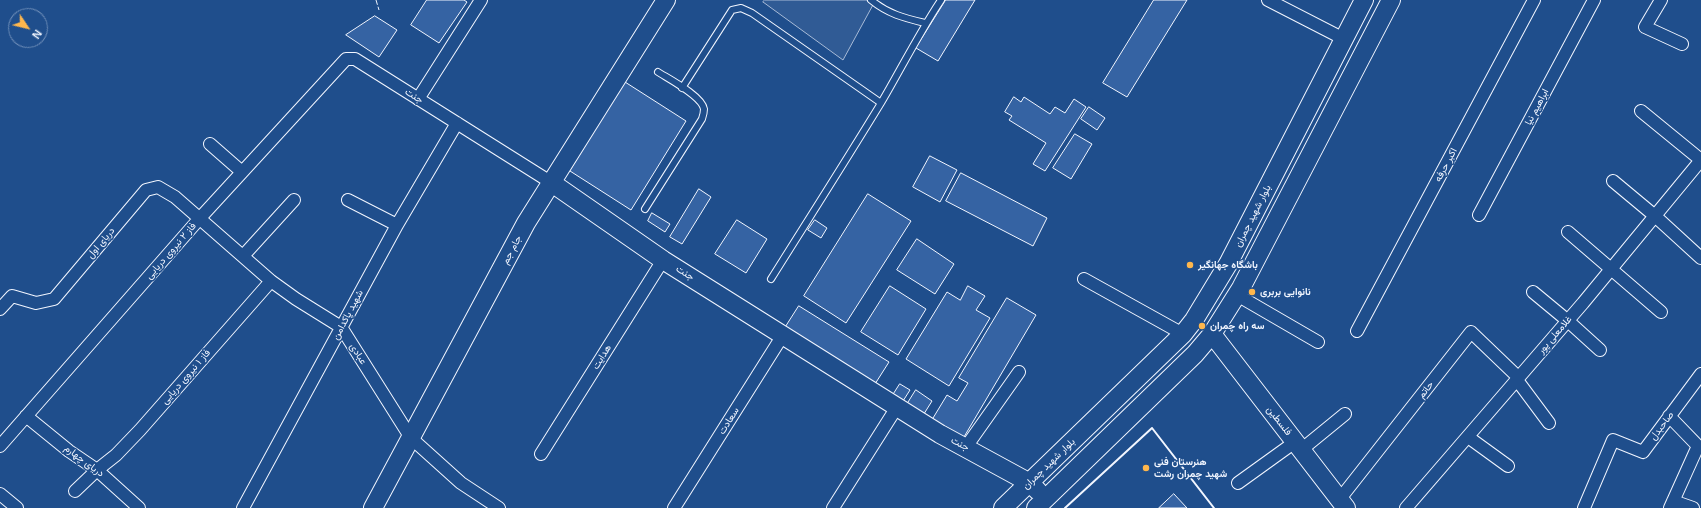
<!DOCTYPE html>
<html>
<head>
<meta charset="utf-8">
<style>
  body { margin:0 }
  #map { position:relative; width:1701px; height:508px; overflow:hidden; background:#1f4e8c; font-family:Arial,sans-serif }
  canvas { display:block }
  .north { position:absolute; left:8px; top:8px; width:40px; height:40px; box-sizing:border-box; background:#1f4e8c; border:1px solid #7391ba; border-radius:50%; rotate:125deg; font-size:11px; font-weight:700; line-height:16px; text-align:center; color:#f2f6ff }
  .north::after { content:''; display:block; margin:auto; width:14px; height:18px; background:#ffb74d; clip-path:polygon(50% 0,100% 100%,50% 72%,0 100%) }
</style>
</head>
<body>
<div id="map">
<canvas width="1701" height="508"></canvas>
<div class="north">N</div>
</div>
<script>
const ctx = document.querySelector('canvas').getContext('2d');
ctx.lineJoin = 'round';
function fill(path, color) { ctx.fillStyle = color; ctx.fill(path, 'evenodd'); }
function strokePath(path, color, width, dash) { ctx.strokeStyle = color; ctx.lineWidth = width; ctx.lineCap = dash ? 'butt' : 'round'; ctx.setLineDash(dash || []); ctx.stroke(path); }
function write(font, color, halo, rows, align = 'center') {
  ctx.font = font + ' Arial,Vazirmatn,sans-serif'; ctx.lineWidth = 3; ctx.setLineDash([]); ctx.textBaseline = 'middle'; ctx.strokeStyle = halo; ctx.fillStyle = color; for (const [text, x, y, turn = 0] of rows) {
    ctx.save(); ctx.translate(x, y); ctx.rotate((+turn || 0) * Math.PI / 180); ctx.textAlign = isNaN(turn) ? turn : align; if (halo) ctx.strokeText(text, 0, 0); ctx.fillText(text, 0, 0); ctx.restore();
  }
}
const parking = new Path2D(`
  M 765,0 L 870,0 L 874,3 L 843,60 L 763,2 Z`);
fill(parking, '#305b95');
strokePath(parking, '#a8bbd7', 1);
const building = new Path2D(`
  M 427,0 L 464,0 L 467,2 L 439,43 L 411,25 Z
  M 946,0 L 975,0 L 938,61 L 916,48 Z
  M 1154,0 L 1187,0 L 1127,97 L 1103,83 Z
  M 375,16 L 397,30 L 379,57 L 346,35 Z
  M 625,82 L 686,121 L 631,210 L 570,171 Z
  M 1014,97 L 1021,102 L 1024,97 L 1050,114 L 1055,107 L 1065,113 L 1074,99 L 1086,107 L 1045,171 L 1033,164 L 1046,143 L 1009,120 L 1012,116 L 1005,112 Z
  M 1089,107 L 1105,118 L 1097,130 L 1081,119 Z
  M 1075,134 L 1092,144 L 1071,179 L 1053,168 Z
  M 930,156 L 957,170 L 940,202 L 913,187 Z
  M 961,173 L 1047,218 L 1033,246 L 946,201 Z
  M 699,189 L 711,197 L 682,244 L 670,237 Z
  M 868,194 L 911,221 L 846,323 L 804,296 Z
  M 652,213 L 670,224 L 665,232 L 648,221 Z
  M 737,220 L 767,239 L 746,273 L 715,254 Z
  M 815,220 L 827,228 L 821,238 L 808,230 Z
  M 917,239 L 954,264 L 935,294 L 897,270 Z
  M 890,286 L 926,309 L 898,355 L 861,332 Z
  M 968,286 L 985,296 L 976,310 L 990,318 L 949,386 L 906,359 L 947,292 L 960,300 Z
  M 1007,298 L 1036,315 L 961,442 L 930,423 L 947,395 L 957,401 L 968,383 L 959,378 Z
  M 799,306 L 889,362 L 875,384 L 785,328 Z
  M 900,384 L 910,390 L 903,401 L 893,395 Z
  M 916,390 L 932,401 L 922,417 L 906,406 Z
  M 1174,494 L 1187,508 L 1159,508 Z`);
fill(building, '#3563a3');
strokePath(building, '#f2f6ff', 1);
const lane = new Path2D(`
  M 871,0 C 888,14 904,18 925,23
  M 682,88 L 732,10 L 741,8 L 752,13 L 881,103
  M 645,209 L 702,119 C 703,116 704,112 704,109 C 702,96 669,79 658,72
  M 771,279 C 808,220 845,162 881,103 C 901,69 919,33 941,0`);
const street = new Path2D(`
  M 1268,0 L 1344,39
  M 1661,0 L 1645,27 L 1682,44
  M 418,99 L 481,0
  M 1641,111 L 1701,160
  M 210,144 L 242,172
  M 1613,181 L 1655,216 L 1701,258
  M 348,200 L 397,225
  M 1479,215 L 1594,0
  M 1568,232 L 1661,312
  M 243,256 L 294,200
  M 1084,279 L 1183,334
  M 1533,292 L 1568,321 L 1600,350
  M 1237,295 L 1318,342
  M 0,309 L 12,296 L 36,303 L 54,299 L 146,190 L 158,187 L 175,197 L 271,281 L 296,299 L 341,327 L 411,438 L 461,483 L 499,508
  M 1357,331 L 1534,0
  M 1517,380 L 1549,423
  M 26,416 L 69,451 L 97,470 L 139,508
  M 1669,416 L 1698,446 L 1670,508
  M 1468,437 L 1508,466
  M 0,446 L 200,218 L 346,59 L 355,59 L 552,183
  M 966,447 L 1019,372
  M 1301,450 L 1345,414
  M 541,454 L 663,260
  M 1238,483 L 1295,442
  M 75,491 L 97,470 L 116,455 L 140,430 L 271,281
  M 0,494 L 17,508
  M 1339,500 L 1471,332 L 1519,378
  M 1673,501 L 1693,508
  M 243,508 L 397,225 L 457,123
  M 674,508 L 783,335
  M 833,508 L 897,407
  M 1406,508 L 1583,303 L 1701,160
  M 1584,508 L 1613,440 L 1643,452 L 1701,374`);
const secondary = new Path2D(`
  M 552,183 L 663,260 L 897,407 L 940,434 L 1030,483 L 1038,491
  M 1212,334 L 1346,508
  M 373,508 L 526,223 L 666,0
  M 1003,508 L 1183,334 L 1194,320 L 1228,264 L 1364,0
  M 1036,508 L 1195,354 L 1212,334 L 1241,288 L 1391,0`);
strokePath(lane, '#f2f6ff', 8);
strokePath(street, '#f2f6ff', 14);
strokePath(secondary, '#f2f6ff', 20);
strokePath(lane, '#1f4e8c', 6);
strokePath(street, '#1f4e8c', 12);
strokePath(secondary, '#1f4e8c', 18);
strokePath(new Path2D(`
  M 376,0 L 379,10`), '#f2f6ff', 1, [5, 2]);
strokePath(new Path2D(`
  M 1065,508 L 1152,428 L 1214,508`), '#f2f6ff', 2);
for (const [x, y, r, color] of [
  [1190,265,4,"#ffb74d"],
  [1252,292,4,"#ffb74d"],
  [1202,326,4,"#ffb74d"],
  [1146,468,4,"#ffb74d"]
]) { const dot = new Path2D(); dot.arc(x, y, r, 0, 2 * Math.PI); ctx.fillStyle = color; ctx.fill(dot); strokePath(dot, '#1f4e8c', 1.5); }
write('10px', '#f2f6ff', '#1f4e8c', [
  ["جنت",414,96,32],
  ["ابراهیم نیا",1537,107,-62],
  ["اکبر حرفه",1446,165,-62],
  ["بلوار شهید چمران",1253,216,-63],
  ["دریای اول",101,243,-50],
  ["جام جم",512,250,-62],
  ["فاز ۲ نیروی دریایی",171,251,-49],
  ["جنت",685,273,32],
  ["شهید پاکدامن",348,315,-62],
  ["غلامعلی پور",1555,335,-49],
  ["عبادی",358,354,58],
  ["هدایت",602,357,-58],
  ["فاز ۱ نیروی دریایی",186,377,-49],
  ["حاتم",1426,390,-52],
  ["سعادت",729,421,-58],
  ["فلسطین",1279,421,52],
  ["صاحبدل",1662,426,-53],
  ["جنت",960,444,28],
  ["دریای چهارم",84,461,37],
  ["بلوار شهید چمران",1049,464,-44]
]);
write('bold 10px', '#f2f6ff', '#1f4e8c', [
  ["باشگاه جهانگیر",1198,265],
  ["نانوایی بربری",1260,292],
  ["سه راه چمران",1210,326],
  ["هنرستان فنی",1154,462],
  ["شهید چمران رشت",1154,474]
], 'left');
</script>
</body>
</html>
